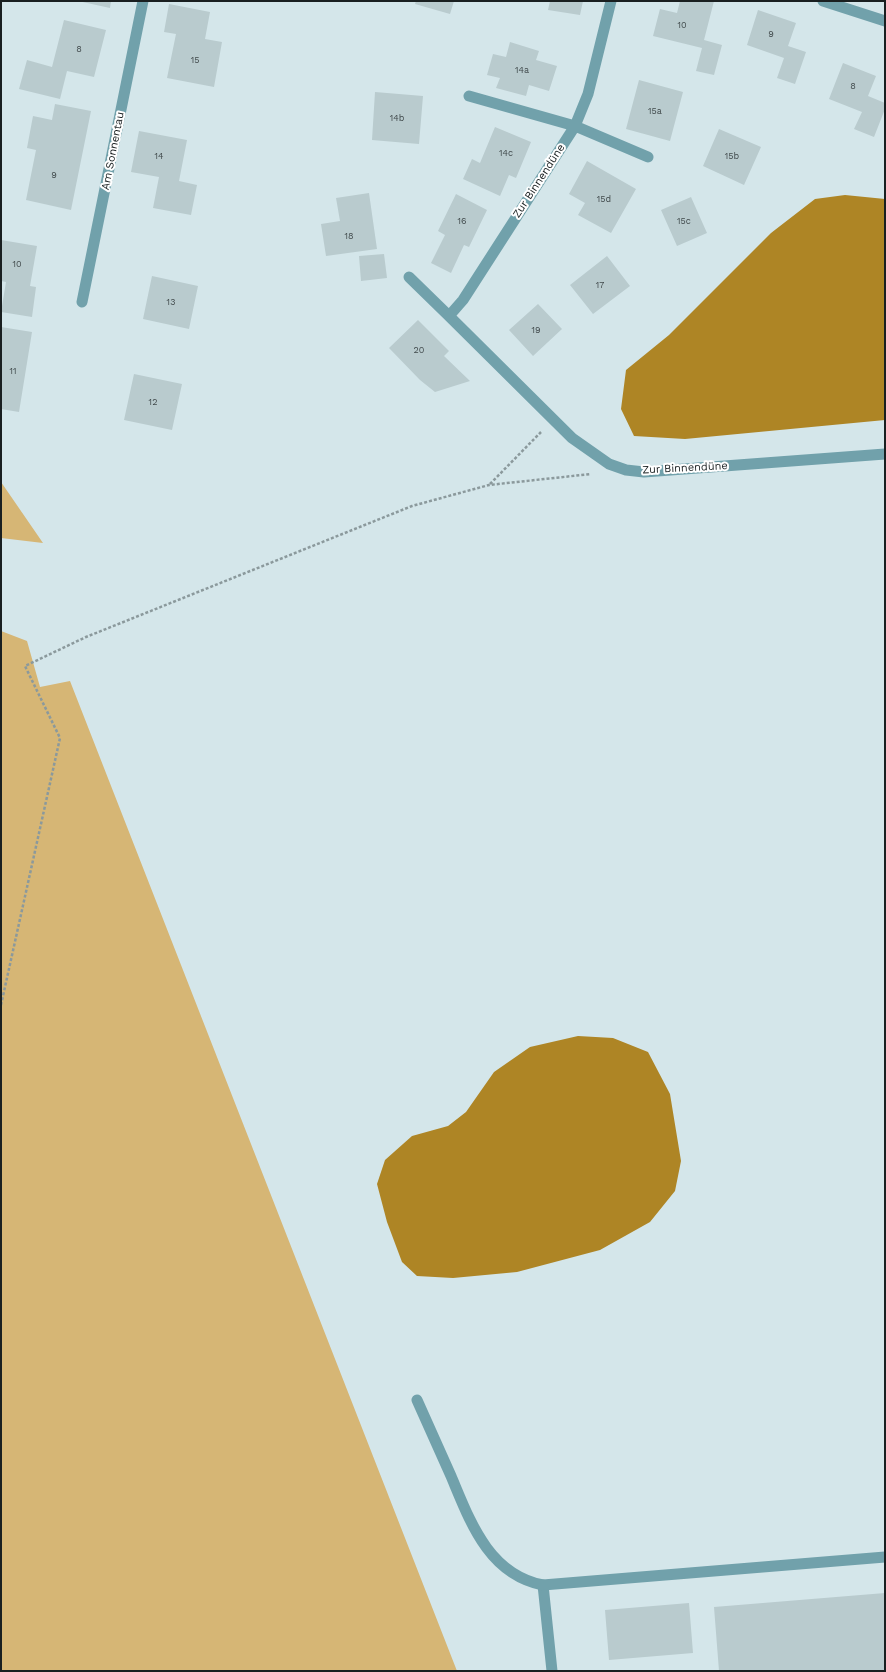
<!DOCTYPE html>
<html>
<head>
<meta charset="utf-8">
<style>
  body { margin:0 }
  #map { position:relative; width:886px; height:1672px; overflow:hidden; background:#d4e6ea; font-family:"Work Sans",sans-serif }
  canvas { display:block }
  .frame { position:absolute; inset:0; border:2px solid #191f20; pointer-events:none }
</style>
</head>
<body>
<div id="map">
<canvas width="886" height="1672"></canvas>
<div class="frame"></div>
</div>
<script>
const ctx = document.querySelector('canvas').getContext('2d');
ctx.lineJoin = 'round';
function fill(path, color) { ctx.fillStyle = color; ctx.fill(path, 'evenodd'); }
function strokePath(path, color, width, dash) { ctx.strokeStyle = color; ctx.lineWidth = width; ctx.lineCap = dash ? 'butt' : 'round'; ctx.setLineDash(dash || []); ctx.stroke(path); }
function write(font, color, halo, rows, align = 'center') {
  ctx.font = font + ' "Work Sans",sans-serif'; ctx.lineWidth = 4; ctx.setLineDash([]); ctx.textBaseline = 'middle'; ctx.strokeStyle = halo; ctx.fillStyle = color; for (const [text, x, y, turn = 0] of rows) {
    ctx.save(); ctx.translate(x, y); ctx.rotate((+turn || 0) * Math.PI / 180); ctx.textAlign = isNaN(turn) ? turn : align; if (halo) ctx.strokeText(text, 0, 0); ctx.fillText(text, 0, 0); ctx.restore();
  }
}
fill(new Path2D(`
  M 1,482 L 43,543 L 1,538 Z
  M 1,631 L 27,641 L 40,687 L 70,681 L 457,1671 L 1,1671 Z`), '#d6b675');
fill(new Path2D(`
  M 845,195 L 885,199 L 885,420 L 685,439 L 634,436 L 621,409 L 626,370 L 669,335 L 771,233 L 815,199 Z
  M 578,1036 L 613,1038 L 648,1052 L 670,1094 L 681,1161 L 675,1191 L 650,1222 L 600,1250 L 517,1272 L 453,1278 L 417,1276 L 402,1262 L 387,1222 L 377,1184 L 385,1160 L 412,1136 L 448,1126 L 466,1112 L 494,1072 L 530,1047 Z`), '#ae8525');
fill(new Path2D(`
  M 78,1 L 111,1 L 110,8 Z
  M 416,1 L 454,1 L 450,14 L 415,4 Z
  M 550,1 L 583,1 L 580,15 L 548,10 Z
  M 680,1 L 714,1 L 704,40 L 722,45 L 714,75 L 696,71 L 702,48 L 653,36 L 660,9 L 677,13 Z
  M 169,4 L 210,12 L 205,39 L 222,42 L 214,87 L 167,78 L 176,34 L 164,32 Z
  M 758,10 L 796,23 L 788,46 L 806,52 L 795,84 L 777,78 L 784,58 L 747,45 Z
  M 64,20 L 106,30 L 94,77 L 67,71 L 60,99 L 19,89 L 27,60 L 52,67 Z
  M 510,42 L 539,51 L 536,60 L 557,66 L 549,91 L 529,85 L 526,96 L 496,88 L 500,78 L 487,75 L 493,54 L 506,57 Z
  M 843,63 L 876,76 L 868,96 L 885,103 L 885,109 L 874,137 L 854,129 L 862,112 L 829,99 Z
  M 639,80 L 683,92 L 670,141 L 626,129 Z
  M 375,92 L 423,96 L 419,144 L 372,140 Z
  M 55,104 L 91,111 L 71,210 L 26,200 L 36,150 L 27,148 L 33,116 L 52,120 Z
  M 495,127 L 531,142 L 516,178 L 509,175 L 500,196 L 463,179 L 472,159 L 480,163 Z
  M 719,129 L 761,147 L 744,185 L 703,166 Z
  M 139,131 L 187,140 L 179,181 L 197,185 L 191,215 L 153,208 L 159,177 L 131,172 Z
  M 587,161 L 636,189 L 611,233 L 578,215 L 585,203 L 569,194 Z
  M 369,193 L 377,249 L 326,256 L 321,224 L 340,221 L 336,198 Z
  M 456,194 L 487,210 L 469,247 L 464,245 L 451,273 L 431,263 L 445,235 L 438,231 Z
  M 691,197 L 707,233 L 677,246 L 661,210 Z
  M 1,240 L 37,246 L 30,286 L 36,287 L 32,317 L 1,312 L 6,282 L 1,281 Z
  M 384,254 L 387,278 L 361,281 L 359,256 Z
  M 607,256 L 630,286 L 593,314 L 570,285 Z
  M 152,276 L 198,286 L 189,329 L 143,319 Z
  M 538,304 L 562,329 L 533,356 L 509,330 Z
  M 418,320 L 449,351 L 444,356 L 470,381 L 435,392 L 420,380 L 389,348 Z
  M 1,327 L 32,332 L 19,412 L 1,409 Z
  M 134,374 L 182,384 L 172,430 L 124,420 Z
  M 885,1593 L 885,1671 L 719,1671 L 714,1607 Z
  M 689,1603 L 693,1653 L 609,1660 L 605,1610 Z`), '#b9cbce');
strokePath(new Path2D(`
  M 490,484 L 541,432
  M 1,1005 L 60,738 L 25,666 L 86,637 L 412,506 L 489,485 L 591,474`), '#8b999c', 2.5, [3, 2]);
strokePath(new Path2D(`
  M 543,1585 L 552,1671`), '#71a1ab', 11);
strokePath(new Path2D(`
  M 611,1 L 588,94 L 575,126 L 463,300 L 449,316 L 572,438 L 609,464 L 626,470 L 644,472 L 885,454
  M 823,1 L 885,21
  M 469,96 L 575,126 L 648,157
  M 409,277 L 449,316
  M 82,302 L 143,1
  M 417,1400 C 428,1425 440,1451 451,1476 C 470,1521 488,1574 543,1585 L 885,1557`), '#71a1ab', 11);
write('9px', '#414a4c', null, [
  ["10",682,25],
  ["9",771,34],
  ["8",79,49],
  ["15",195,60],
  ["14a",522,70],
  ["8",853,86],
  ["15a",655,111],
  ["14b",397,118],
  ["14c",506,153],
  ["14",159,156],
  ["15b",732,156],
  ["9",54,175],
  ["15d",604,199],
  ["16",462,221],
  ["15c",684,221],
  ["18",349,236],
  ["10",17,264],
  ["17",600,285],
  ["13",171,302],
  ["19",536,330],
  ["20",419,350],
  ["11",13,371],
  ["12",153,402]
]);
write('11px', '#191f20', '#fff', [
  ["Am Sonnentau",113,151,-79],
  ["Zur Binnendüne",539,181,-57],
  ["Zur Binnendüne",685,468,-3]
]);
</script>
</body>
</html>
